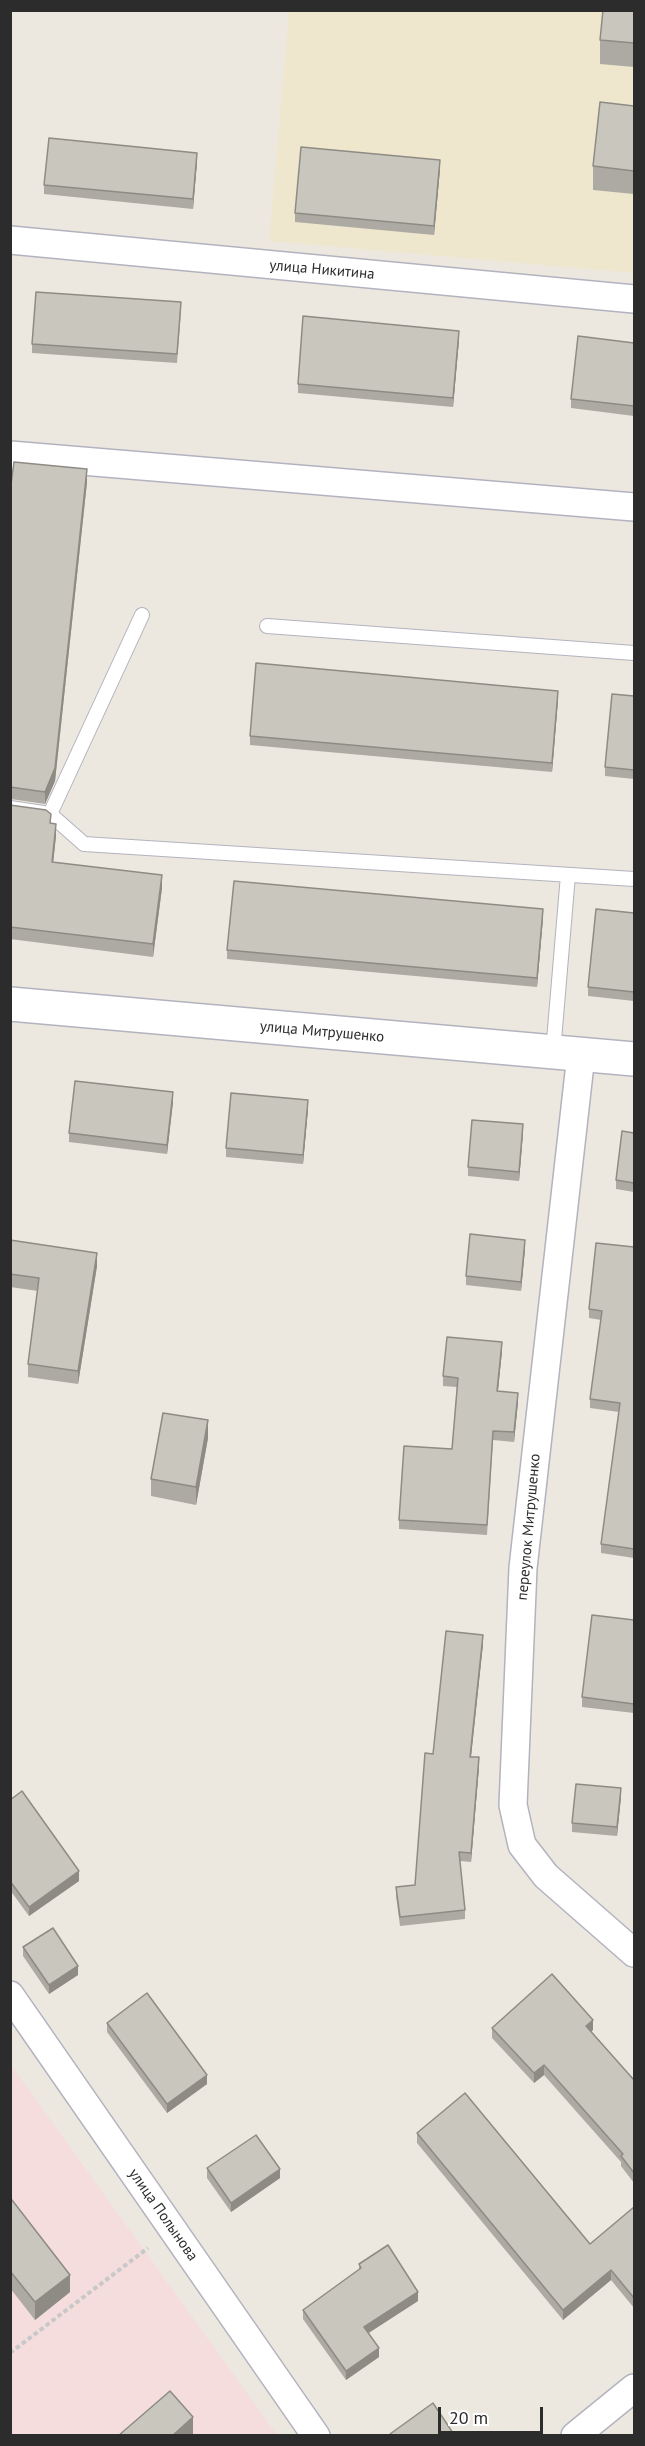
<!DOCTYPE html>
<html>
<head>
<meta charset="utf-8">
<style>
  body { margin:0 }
  #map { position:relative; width:645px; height:2446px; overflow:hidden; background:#ede8df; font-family:"PT Sans",sans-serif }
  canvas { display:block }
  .frame { position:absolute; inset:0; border:12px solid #2c2c2c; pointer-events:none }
  .scale { position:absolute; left:438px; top:2407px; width:105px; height:27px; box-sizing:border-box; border:3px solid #2c2c2c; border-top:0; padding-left:8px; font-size:18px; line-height:21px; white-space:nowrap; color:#2c2c2c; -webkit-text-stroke:4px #fff; paint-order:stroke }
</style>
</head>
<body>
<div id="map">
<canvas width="645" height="2446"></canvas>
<div class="frame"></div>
<div class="scale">20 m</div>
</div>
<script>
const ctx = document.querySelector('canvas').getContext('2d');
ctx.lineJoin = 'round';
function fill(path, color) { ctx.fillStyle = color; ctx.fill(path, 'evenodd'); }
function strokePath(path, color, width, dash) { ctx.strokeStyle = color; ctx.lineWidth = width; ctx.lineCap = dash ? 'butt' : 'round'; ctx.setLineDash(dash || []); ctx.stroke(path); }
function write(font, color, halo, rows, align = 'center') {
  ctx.font = font + ' "PT Sans",sans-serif'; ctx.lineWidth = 4.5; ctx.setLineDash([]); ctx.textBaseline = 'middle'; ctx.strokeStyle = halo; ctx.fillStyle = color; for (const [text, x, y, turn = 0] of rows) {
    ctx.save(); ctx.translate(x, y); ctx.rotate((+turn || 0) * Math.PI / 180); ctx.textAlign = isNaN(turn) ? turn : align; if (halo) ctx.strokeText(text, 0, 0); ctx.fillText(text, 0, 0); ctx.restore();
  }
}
fill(new Path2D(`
  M 289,11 L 634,11 L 634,273 L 269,241 Z`), '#eee7ce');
fill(new Path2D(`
  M 11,2065 L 277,2435 L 11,2435 Z`), '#f4dddc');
const lane = new Path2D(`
  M 267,626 L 634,653
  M 10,808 L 50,814 L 84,844 L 634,879
  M 50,814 L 142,615
  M 553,1052 L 568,875`);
const street = new Path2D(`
  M 10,240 L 634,299
  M 10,455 L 634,507
  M 581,1055 L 523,1568 L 513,1805 L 522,1845 L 546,1876 L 634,1953
  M 10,1995 L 316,2436
  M 575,2436 L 634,2388`);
const secondary = new Path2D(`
  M 10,1004 L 634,1059`);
strokePath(lane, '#b2b3bf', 16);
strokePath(street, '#b2b3bf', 30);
strokePath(secondary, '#b2b3bf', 36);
strokePath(new Path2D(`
  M 10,2353 L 148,2248`), '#c8c8c8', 4, [4.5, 3]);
strokePath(lane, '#fff', 14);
strokePath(street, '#fff', 27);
strokePath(secondary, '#fff', 33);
fill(new Path2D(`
  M 634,10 L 634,67 L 600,64 L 600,40 Z
  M 634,106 L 634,194 L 593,190 L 593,166 Z
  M 197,162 L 193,209 L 44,194 L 44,185 Z
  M 440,169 L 434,235 L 295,222 L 295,213 Z
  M 181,311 L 177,363 L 32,353 L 32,344 Z
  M 459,340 L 453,407 L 298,393 L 298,384 Z
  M 634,343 L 634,416 L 571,408 L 571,399 Z
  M 87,482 L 55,781 L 45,804 L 11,799 L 10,492 Z
  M 634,696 L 634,779 L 605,776 L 605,767 Z
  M 558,700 L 552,772 L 250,745 L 250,736 Z
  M 10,805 L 51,823 L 56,836 L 53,862 L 162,888 L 153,957 L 10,939 Z
  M 634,913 L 634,1001 L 588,996 L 588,987 Z
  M 543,918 L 537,987 L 227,959 L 227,950 Z
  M 173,1102 L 167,1154 L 69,1142 L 69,1133 Z
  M 308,1109 L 303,1164 L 226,1157 L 226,1148 Z
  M 523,1133 L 519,1181 L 468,1176 L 468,1167 Z
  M 634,1133 L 634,1192 L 616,1189 L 616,1180 Z
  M 10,1240 L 97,1266 L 78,1384 L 28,1377 L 28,1364 L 38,1291 L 10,1287 Z
  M 634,1247 L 634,1558 L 601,1553 L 601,1544 L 619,1412 L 590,1408 L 590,1399 L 601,1320 L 589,1318 L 589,1309 Z
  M 525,1249 L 521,1291 L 466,1285 L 466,1276 Z
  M 502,1351 L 498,1391 L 518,1402 L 514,1442 L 493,1440 L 487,1535 L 399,1529 L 399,1520 L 452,1449 L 457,1387 L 443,1386 L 443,1376 Z
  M 208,1438 L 196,1505 L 151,1496 L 151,1479 Z
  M 634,1620 L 634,1713 L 582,1707 L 582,1697 Z
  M 483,1644 L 471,1757 L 479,1767 L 471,1862 L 460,1861 L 465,1910 L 465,1919 L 400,1926 L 396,1896 L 396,1887 L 415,1885 L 433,1754 Z
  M 621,1797 L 617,1836 L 572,1832 L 572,1823 Z
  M 10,1800 L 79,1881 L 29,1916 L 10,1890 Z
  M 23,1947 L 78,1975 L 49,1994 L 23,1956 Z
  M 107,2023 L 207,2084 L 167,2113 L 107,2032 Z
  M 492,2028 L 593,2030 L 591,2031 L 634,2080 L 634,2183 L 621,2166 L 621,2162 L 544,2075 L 534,2083 L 492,2038 Z
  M 417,2133 L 590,2244 L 634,2207 L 634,2308 L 611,2280 L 563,2320 L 417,2143 Z
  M 207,2168 L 280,2178 L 231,2212 L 207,2178 Z
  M 10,2201 L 70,2292 L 35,2320 L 10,2288 Z
  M 359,2264 L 418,2301 L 368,2333 L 379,2357 L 346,2380 L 303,2319 L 303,2310 L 359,2270 Z`), '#adaaa3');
fill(new Path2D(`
  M 197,153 L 197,162 L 193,209 L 193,199 Z
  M 440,160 L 440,169 L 434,235 L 434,226 Z
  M 459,331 L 459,340 L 453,407 L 453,398 Z
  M 87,469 L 87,482 L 55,781 L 45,804 L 45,792 Z
  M 558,691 L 558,700 L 552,772 L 552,763 Z
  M 56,824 L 56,836 L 52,874 L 52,862 Z
  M 162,875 L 162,888 L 153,957 L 153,944 Z
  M 543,909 L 543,918 L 537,987 L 537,978 Z
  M 173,1092 L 173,1102 L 167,1154 L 167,1145 Z
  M 308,1100 L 308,1109 L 303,1164 L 303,1155 Z
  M 523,1124 L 523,1133 L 519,1181 L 519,1172 Z
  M 525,1240 L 525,1249 L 521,1291 L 521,1282 Z
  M 97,1253 L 97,1266 L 78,1384 L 78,1371 Z
  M 502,1342 L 502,1351 L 497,1400 L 497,1391 Z
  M 518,1393 L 518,1402 L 514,1442 L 514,1432 Z
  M 208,1420 L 208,1438 L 196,1505 L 196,1487 Z
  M 483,1635 L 483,1644 L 470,1766 L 470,1757 Z
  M 479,1757 L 479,1767 L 471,1862 L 471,1853 Z
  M 621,1788 L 621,1797 L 617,1836 L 617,1827 Z
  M 79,1871 L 79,1881 L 29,1916 L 29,1907 Z
  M 78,1966 L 78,1975 L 49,1994 L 49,1985 Z
  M 593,2020 L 593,2030 L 586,2036 L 586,2026 Z
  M 544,2065 L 544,2075 L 534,2083 L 534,2073 Z
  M 207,2075 L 207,2084 L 167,2113 L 167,2104 Z
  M 280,2169 L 280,2178 L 231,2212 L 231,2203 Z
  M 611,2270 L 611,2280 L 563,2320 L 563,2310 Z
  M 70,2275 L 70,2292 L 35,2320 L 35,2302 Z
  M 418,2292 L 418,2301 L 364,2336 L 364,2327 Z
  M 379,2348 L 379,2357 L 346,2380 L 346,2371 Z
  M 193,2417 L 193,2435 L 192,2436 L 172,2436 Z`), '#8d8b84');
const building = new Path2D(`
  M 603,10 L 634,10 L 634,43 L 600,40 Z
  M 600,102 L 634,106 L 634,171 L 593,166 Z
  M 49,138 L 197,153 L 193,199 L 44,185 Z
  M 301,147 L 440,160 L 434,226 L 295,213 Z
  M 36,292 L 181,302 L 177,354 L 32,344 Z
  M 303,316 L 459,331 L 453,398 L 298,384 Z
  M 578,336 L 634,343 L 634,406 L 571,399 Z
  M 14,462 L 87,469 L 55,768 L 45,792 L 10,787 L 10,492 Z
  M 256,663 L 558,691 L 552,763 L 250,736 Z
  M 612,694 L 634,696 L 634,770 L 605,767 Z
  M 10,805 L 46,810 L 51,814 L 50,823 L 56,824 L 52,862 L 162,875 L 153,944 L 10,927 Z
  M 234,881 L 543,909 L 537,978 L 227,950 Z
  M 596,909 L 634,913 L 634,992 L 588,987 Z
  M 75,1081 L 173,1092 L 167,1145 L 69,1133 Z
  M 231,1093 L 308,1100 L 303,1155 L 226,1148 Z
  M 472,1120 L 523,1124 L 519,1172 L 468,1167 Z
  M 622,1131 L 634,1133 L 634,1183 L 616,1180 Z
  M 470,1234 L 525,1240 L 521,1282 L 466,1276 Z
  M 10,1240 L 97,1253 L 78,1371 L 28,1364 L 39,1278 L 10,1274 Z
  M 596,1243 L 634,1247 L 634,1549 L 601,1544 L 620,1403 L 590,1399 L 602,1311 L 589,1309 Z
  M 447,1337 L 502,1342 L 497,1391 L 518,1393 L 514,1432 L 493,1431 L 487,1525 L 399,1520 L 404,1446 L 452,1449 L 458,1378 L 443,1376 Z
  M 163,1413 L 208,1420 L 196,1487 L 151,1479 Z
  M 592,1615 L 634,1620 L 634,1704 L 582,1697 Z
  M 446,1631 L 483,1635 L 470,1757 L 479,1757 L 471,1853 L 459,1852 L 465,1910 L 400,1917 L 396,1887 L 415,1885 L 425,1753 L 433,1754 Z
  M 576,1784 L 621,1788 L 617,1827 L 572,1823 Z
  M 22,1791 L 79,1871 L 29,1907 L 10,1881 L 10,1800 Z
  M 53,1928 L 78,1966 L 49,1985 L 23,1947 Z
  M 552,1974 L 593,2020 L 586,2026 L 634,2080 L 634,2173 L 621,2156 L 623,2154 L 544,2065 L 534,2073 L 492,2028 Z
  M 147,1993 L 207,2075 L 167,2104 L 107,2023 Z
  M 465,2093 L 590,2244 L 634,2207 L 634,2298 L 611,2270 L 563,2310 L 417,2133 Z
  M 256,2135 L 280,2169 L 231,2203 L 207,2168 Z
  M 12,2200 L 70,2275 L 35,2302 L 10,2271 L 10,2201 Z
  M 388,2245 L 418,2292 L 364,2327 L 379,2348 L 346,2371 L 303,2310 L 361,2268 L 359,2264 Z
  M 170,2391 L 193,2417 L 172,2436 L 118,2436 Z
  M 433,2403 L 455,2436 L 391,2436 L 390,2434 Z`);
fill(building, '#c9c6bd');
strokePath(building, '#8d8b84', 1.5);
write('15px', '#2c2c2c', '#fff', [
  ["улица Никитина",322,270,5],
  ["улица Митрушенко",322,1032,5],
  ["переулок Митрушенко",529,1527,-85],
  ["улица Полынова",163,2215,55]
]);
</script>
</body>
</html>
